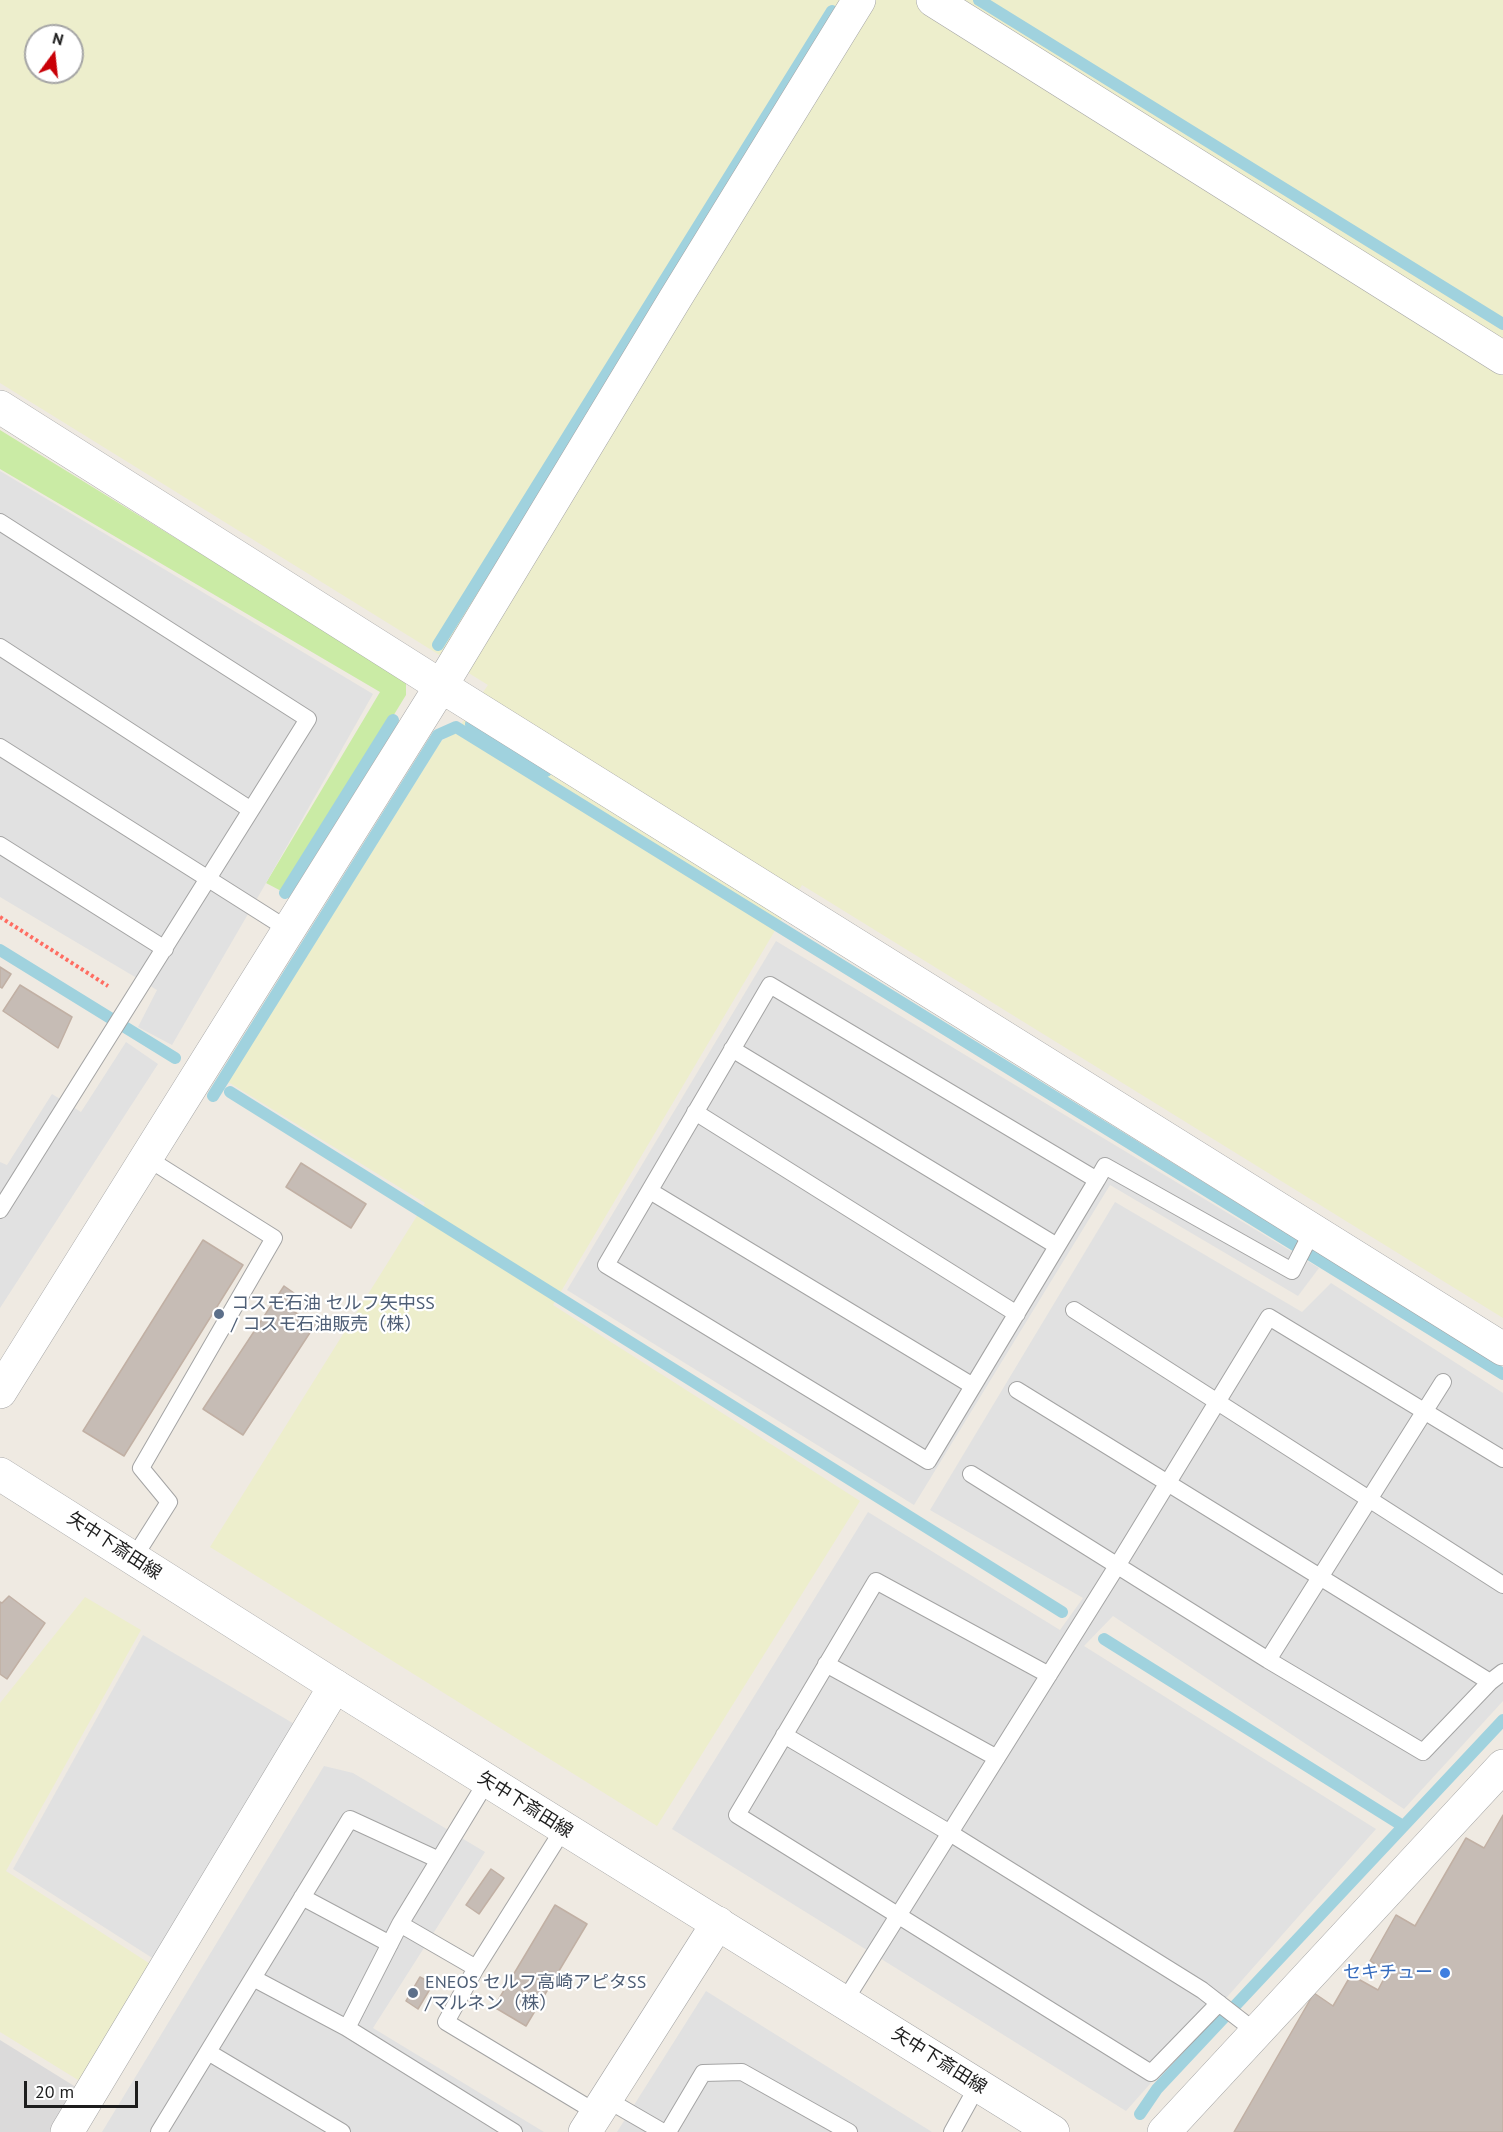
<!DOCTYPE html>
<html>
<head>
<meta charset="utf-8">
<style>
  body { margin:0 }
  #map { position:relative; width:1503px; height:2132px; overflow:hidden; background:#efeae2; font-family:"PT Sans",sans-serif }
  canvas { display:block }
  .north { position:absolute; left:24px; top:24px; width:60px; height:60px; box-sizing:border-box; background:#fff; border:2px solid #a5a5a5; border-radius:50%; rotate:15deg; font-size:16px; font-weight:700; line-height:24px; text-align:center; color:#1d1d1d }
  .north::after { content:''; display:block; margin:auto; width:21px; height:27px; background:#c90007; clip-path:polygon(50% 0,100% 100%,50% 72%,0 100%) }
  .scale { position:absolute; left:24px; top:2081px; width:114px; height:27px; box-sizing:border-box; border:3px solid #1d1d1d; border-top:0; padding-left:8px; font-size:18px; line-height:21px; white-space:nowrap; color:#1d1d1d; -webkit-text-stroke:4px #fff; paint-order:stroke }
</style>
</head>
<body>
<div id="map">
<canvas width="1503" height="2132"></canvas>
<div class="north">N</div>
<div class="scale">20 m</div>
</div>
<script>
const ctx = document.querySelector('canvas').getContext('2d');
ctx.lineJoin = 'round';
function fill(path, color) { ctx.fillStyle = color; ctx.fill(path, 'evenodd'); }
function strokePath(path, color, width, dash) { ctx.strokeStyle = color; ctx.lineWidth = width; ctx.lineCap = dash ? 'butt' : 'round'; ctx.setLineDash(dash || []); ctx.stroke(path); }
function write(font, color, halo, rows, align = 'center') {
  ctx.font = font + ' "PT Sans","Noto Sans JP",sans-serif'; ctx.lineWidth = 4.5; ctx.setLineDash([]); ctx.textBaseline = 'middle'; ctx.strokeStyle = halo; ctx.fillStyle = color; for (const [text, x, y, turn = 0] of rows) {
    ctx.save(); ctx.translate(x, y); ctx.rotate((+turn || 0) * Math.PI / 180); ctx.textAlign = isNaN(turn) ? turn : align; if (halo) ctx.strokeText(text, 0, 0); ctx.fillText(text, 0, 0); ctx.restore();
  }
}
fill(new Path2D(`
  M 0,2040 L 79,2089 L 52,2132 L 0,2132 Z`), '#dbdada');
fill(new Path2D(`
  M 0,0 L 1503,0 L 1503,1318 L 802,885 L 553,1305 L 860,1501 L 657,1826 L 210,1547 L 425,1203 L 228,1082 L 441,741 L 455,733 L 488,685 L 0,383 ZM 36,36 L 72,36 L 72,72 L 36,72 Z
  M 85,1597 L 141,1630 L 6,1871 L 155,1967 L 83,2083 L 0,2032 L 0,1703 Z`), '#edeecc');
fill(new Path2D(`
  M 0,430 L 406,680 L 406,695 L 285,893 L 266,883 L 380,692 L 0,469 Z`), '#caeba5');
fill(new Path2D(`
  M 0,471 L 373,694 L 266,883 L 172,1045 L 138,1027 L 157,990 L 0,897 Z
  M 776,941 L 1319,1268 L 1298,1296 L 1110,1185 L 914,1505 L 567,1290 Z
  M 126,1042 L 158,1064 L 0,1308 L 0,1162 L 7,1165 L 52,1094 L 81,1112 Z
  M 1115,1202 L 1302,1312 L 1331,1283 L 1503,1393 L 1503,1701 L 1404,1809 L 1113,1616 L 1084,1646 L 1376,1829 L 1126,2111 L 672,1829 L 868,1512 L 1060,1630 L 1083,1598 L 930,1510 Z
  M 143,1635 L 296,1725 L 157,1961 L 13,1869 Z
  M 324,1766 L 353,1773 L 485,1852 L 373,2028 L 544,2132 L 102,2132 Z
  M 706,1991 L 932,2132 L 617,2132 Z`), '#e1e1e1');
strokePath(new Path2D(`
  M 979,0 L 1503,324
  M 438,645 L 832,11
  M 471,724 L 546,771
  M 285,893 L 393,720
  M 0,950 L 175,1058
  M 230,1092 L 1062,1612
  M 213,1096 L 438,735 L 456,727 L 1503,1374
  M 1104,1639 L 1403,1826
  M 1140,2114 L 1157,2089 L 1503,1720`), '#a0d2de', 12);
const building = new Path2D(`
  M 0,967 L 11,974 L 2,988 L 0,987 Z
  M 20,985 L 72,1017 L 58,1048 L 3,1011 Z
  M 301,1163 L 366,1204 L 351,1228 L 286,1187 Z
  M 203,1240 L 243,1265 L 124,1456 L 83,1431 Z
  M 284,1286 L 294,1293 L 285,1306 L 315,1325 L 243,1435 L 203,1409 Z
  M 9,1596 L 45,1623 L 7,1679 L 0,1674 L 0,1602 L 2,1603 Z
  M 1503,1815 L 1503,2132 L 1234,2132 L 1314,1993 L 1333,2006 L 1351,1975 L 1378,1990 L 1388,1971 L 1370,1961 L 1396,1915 L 1415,1926 L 1466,1838 L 1484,1848 Z
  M 491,1869 L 504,1878 L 479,1914 L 466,1905 Z
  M 555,1905 L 587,1924 L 526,2026 L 494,2007 Z
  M 420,1977 L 433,1984 L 418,2009 L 406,2001 Z`);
fill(building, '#c6bcb5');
strokePath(building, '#c1b0a4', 1.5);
const service = new Path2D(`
  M 0,522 L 308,719 L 251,810 L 0,647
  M 0,747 L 289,930
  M 0,845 L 165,949
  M 732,1049 L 1057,1246
  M 695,1112 L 1017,1314
  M 1097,1180 L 770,985 L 606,1265 L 928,1461 L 1097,1180 L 1105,1166 L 1292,1271 L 1313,1230
  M 650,1191 L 973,1386
  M 0,1210 L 251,810
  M 1074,1310 L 1503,1585
  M 1017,1390 L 1490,1682
  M 971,1474 L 1268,1660 L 1423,1752 L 1490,1682 L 1503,1672
  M 133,1559 L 169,1502 L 141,1468 L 274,1238 L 147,1158
  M 1268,1660 L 1443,1382
  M 826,1664 L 997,1758
  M 1049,1675 L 876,1581 L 737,1815 L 1151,2073 L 1219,2003
  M 784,1735 L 950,1833 L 1202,1990 L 1256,2032
  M 564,1828 L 476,1968 L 446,2022 L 597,2113
  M 302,1897 L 390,1944
  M 400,1924 L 347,2028 L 514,2132
  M 476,1968 L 400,1924 L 487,1781
  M 253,1978 L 347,2028
  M 844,2002 L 1117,1566 L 1269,1317 L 1503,1459
  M 208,2052 L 342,2132
  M 606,2099 L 663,2132
  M 159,2132 L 350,1819 L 439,1860
  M 668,2132 L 703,2073 L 742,2072 L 849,2132
  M 952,2132 L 978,2085`);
const minor = new Path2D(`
  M 933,0 L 1503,358
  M 0,407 L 441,686 L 1503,1349
  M 0,1392 L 441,686 L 675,299 L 859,0
  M 67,2132 L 335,1686
  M 585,2132 L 718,1923
  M 1164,2132 L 1503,1766`);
const tertiary = new Path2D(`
  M 0,1474 L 335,1686 L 1053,2132`);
strokePath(service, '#a4a4a4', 18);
strokePath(minor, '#a4a4a4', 34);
strokePath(tertiary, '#a4a4a4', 34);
strokePath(new Path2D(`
  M 0,917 L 108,986`), '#ff6d62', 4, [3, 3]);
strokePath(service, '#fff', 16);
strokePath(minor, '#fff', 33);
strokePath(tertiary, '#fff', 33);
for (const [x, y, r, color] of [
  [219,1314,6,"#5c6f8a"],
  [1445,1973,6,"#3f7fe0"],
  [413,1993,6,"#5c6f8a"]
]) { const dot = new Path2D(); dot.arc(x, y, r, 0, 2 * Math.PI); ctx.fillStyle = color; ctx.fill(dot); strokePath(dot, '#fff', 2); }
write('18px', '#4e5e75', '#fff', [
  ["コスモ石油 セルフ矢中SS",231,1304],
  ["/ コスモ石油販売（株）",231,1325],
  ["ENEOS セルフ高崎アピタSS",425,1983],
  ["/マルネン（株）",425,2004]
], 'left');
write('18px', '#1d1d1d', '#fff', [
  ["矢中下斎田線",114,1546,33],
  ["矢中下斎田線",525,1805,32],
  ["矢中下斎田線",939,2061,32]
]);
write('18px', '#366cbe', '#fff', [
  ["セキチュー",1433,1973]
], 'right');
</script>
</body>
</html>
